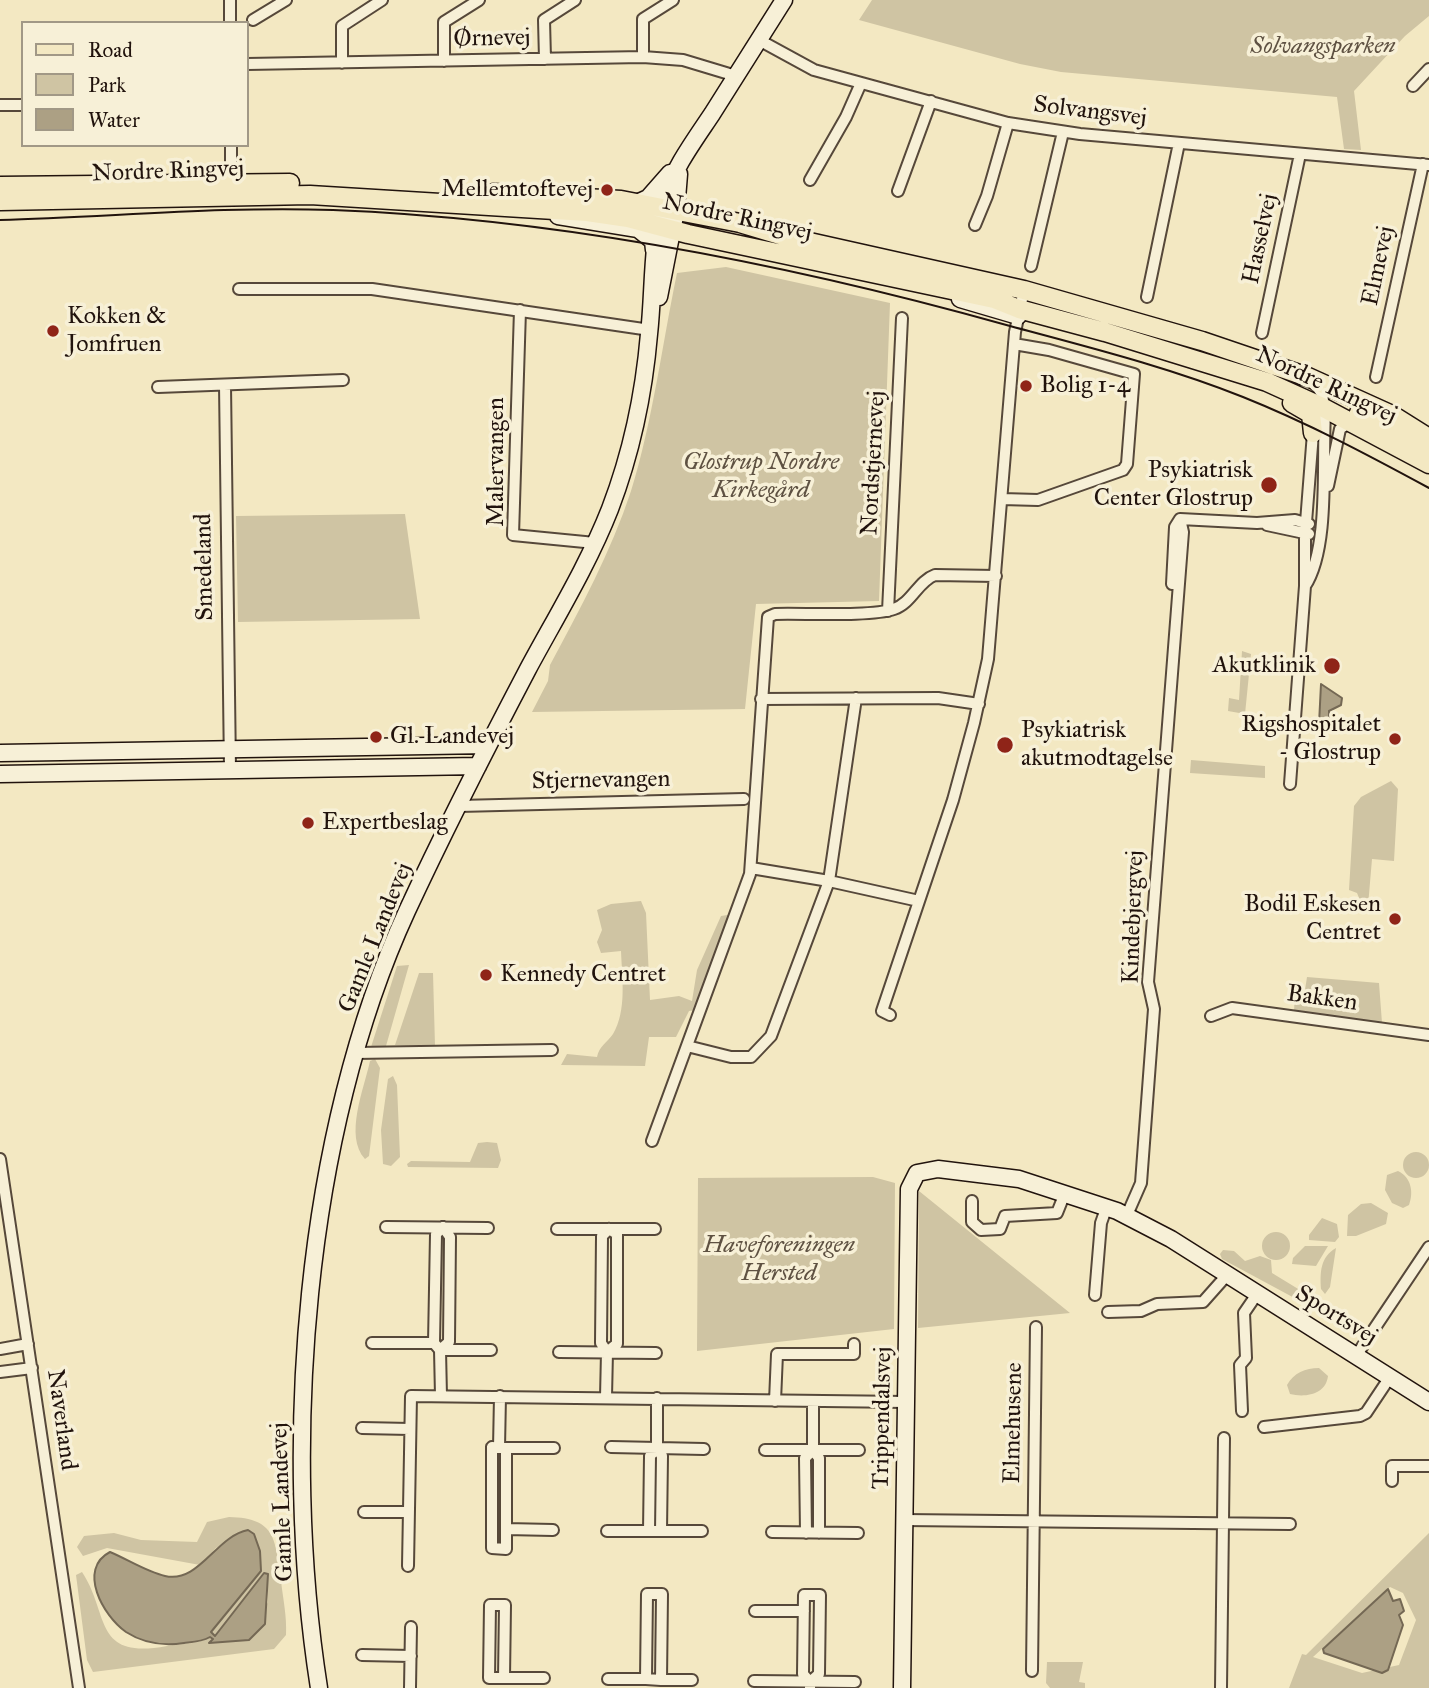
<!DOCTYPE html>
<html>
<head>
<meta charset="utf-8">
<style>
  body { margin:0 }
  #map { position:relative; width:1429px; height:1688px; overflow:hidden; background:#f3e8c2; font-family:"IM FELL Great Primer",serif }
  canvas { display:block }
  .legend { position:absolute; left:21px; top:21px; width:228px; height:126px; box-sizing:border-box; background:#f7f0d7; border:2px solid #a19886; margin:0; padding:9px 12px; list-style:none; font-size:21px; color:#21130d }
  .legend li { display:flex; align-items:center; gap:14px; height:35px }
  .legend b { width:35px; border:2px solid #a19886 }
</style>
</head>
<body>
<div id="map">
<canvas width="1429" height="1688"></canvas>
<ul class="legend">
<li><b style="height:9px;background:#f3e8c2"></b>Road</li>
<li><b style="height:19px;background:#cfc4a3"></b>Park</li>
<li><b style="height:19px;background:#aca084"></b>Water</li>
</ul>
</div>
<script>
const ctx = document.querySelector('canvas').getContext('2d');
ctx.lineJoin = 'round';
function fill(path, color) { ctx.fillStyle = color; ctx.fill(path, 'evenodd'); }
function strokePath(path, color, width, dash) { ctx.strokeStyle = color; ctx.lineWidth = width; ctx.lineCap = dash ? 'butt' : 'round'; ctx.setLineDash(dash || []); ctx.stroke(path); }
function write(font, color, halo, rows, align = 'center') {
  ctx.font = font + ' "IM FELL Great Primer",serif'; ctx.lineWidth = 7; ctx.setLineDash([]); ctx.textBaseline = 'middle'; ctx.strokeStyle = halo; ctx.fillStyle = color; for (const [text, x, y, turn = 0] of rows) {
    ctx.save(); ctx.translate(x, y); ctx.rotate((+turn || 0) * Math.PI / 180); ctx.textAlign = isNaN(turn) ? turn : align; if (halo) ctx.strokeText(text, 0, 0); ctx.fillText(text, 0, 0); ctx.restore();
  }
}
fill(new Path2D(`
  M 872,0 L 1429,0 L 1429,16 L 1405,36 L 1354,91 L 1361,150 L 1344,149 L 1337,97 L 1061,72 L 1020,64 L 859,20 Z
  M 726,267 L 890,303 L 879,601 L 756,604 L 745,709 L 532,712 L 548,681 L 550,665 C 580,609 611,552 631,491 C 653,420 662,345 677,273 Z
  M 405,514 L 420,619 L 238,622 L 236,516 Z
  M 1242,651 L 1251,654 L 1245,714 L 1228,711 L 1229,698 L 1239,700 Z
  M 1191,760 L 1265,766 L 1265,778 L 1190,773 Z
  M 1391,781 L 1398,789 L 1394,861 L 1372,859 L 1368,906 L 1362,905 L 1357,893 L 1349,890 L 1354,806 L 1361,797 Z
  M 641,901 L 646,913 L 650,1000 L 679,996 L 692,1001 L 697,970 L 721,916 L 734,914 L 697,1010 L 689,1011 L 676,1037 L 649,1037 L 645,1066 L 561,1065 L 567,1054 L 597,1057 C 599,1046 607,1043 613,1034 C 627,1010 622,978 621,951 L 601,953 L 597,942 L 602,930 L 597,910 L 611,904 Z
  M 409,965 L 386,1046 L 371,1047 L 397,966 Z
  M 419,973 L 433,973 L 435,1046 L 395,1045 Z
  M 1307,977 L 1379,983 L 1382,1023 L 1294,1012 L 1295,990 L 1305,990 Z
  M 375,1059 L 380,1068 L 369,1156 L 365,1159 C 344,1136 364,1089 370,1061 Z
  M 393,1076 L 397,1085 L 400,1157 L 391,1166 L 383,1164 L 381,1130 L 388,1079 Z
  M 487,1142 L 497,1143 L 501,1160 L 498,1168 L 408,1167 L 407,1164 L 411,1161 L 470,1162 L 478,1143 Z
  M1403 1165a13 13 0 1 1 26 0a13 13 0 1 1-26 0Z
  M 1398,1171 C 1411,1177 1414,1192 1409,1205 L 1403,1208 L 1392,1203 L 1385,1190 L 1387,1175 Z
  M 873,1177 L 895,1183 L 894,1329 L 697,1351 L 698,1178 Z
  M 919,1191 L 1070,1313 L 918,1328 Z
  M 1371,1203 L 1388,1213 L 1386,1224 L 1356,1236 L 1347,1236 L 1348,1215 L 1361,1204 Z
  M 1322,1218 L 1337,1224 L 1339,1237 L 1335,1242 L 1309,1240 L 1309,1235 Z
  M1262 1246a14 14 0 1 1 28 0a14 14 0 1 1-28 0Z
  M 1305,1246 L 1328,1246 L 1316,1266 L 1292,1264 L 1293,1258 Z
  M 1336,1248 L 1330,1287 L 1325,1294 L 1321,1289 C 1320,1273 1320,1257 1336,1248 Z
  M 1223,1250 L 1234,1251 L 1245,1261 L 1260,1256 L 1271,1260 L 1272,1273 L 1313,1298 L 1313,1308 L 1222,1259 L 1220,1254 Z
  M 1319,1368 L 1328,1376 C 1326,1394 1306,1398 1290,1394 L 1287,1385 C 1294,1373 1305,1368 1319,1368 Z
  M 229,1517 C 277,1518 275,1540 281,1581 C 283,1599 287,1616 286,1635 L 274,1649 L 93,1672 L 87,1660 L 76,1575 L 82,1572 C 110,1614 92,1660 167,1646 C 181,1643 198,1645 210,1637 L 213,1639 L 210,1643 L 249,1640 L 268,1602 L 268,1575 L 264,1573 L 215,1637 L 211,1632 L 261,1571 L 260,1551 L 254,1534 L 248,1531 L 216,1548 L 200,1565 L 107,1548 L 83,1556 L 77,1547 L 84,1536 L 114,1533 L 141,1540 L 197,1542 L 207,1522 Z
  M 1429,1533 L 1429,1688 L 1289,1688 L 1302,1654 L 1306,1655 ZM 1390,1587 L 1403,1593 L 1416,1620 L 1399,1665 L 1362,1673 L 1313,1657 Z
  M 1047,1662 L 1083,1662 L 1079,1682 L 1085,1683 L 1085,1688 L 1050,1688 L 1046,1683 Z`), '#cfc4a3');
const water = new Path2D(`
  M 1321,684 L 1342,698 L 1341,705 L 1329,711 L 1329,719 L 1319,724 Z
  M 248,1530 L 254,1534 L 260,1551 L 261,1571 L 211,1632 L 215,1636 L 264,1573 L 268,1574 L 265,1624 L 249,1640 L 209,1643 L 213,1639 L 210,1637 C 201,1642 193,1642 184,1643 C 164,1646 143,1643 126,1632 C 103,1616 77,1569 110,1552 C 127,1559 147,1572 165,1576 C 199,1584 216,1536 248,1530 Z
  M 1388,1589 L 1393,1601 L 1400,1599 L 1404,1611 L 1399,1615 L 1403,1625 L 1388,1670 L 1382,1673 L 1324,1653 L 1323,1649 Z`);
fill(water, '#aca084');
strokePath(water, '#746854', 2);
const street = new Path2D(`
  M 253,20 L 286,0
  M 230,23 L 230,0
  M 759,40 L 814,70 L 1008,123 L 1080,134 L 1429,165
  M 643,57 L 643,19 L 673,0
  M 545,59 L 544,20 L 575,0
  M 444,61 L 444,22 L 479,0
  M 342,63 L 342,26 L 382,0
  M 247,64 L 643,57 L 683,60 L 736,76
  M 1413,86 L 1429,69
  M 0,105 L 23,105
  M 231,145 L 231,182
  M 810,180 L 846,117 L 861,83
  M 898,191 L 931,101
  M 975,225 L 987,196 L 1008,123
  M 1031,266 L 1063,132
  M 239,289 L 372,289 L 650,330
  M 1147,297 L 1179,143
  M 520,310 L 513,535 L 595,543
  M 1262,333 L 1300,154
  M 1376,377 L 1423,164
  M 225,385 L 230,769
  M 158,387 L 343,380
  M 1328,486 L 1340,429 L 1347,424 L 1354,423
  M 1002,499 L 1038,500 L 1123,470 L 1127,464 L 1134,374 L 1049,350 L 1014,344
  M 1180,519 L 1257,523 L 1295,520 L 1309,524
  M 1267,525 L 1309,534
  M 1172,584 L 1175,527 L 1180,519
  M 1305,586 C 1330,548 1322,462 1325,414 L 1322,394 L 1314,382
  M 888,611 L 902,318
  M 761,699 L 938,698 L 979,704
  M 1290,784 L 1305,586 L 1305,535 L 1313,433
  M 459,806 L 744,799
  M 751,868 L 829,881 L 919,901
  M 890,1015 L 882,1011 L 953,800 L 974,723 L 988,659 L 1015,332 L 1024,290
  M 1211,1016 L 1232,1008 L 1429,1035
  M 687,1046 L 731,1057 L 751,1057 L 771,1036 L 829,881 L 856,698
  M 355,1053 L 552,1050
  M 652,1141 L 750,874 L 768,617 L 775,614 C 803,613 871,617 894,609 C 912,603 918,581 935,575 L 996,576
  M 0,1159 L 79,1688
  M 972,1201 L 972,1222 L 981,1230 L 1000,1229 L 1005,1216 L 1057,1213 L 1065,1193
  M 1127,1215 L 1141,1183 L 1154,1009 L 1148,982 L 1183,532 L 1180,519
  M 386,1227 L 488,1228
  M 557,1229 L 655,1229
  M 1095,1295 L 1101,1223 L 1107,1206
  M 1108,1312 L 1141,1311 L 1157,1304 L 1203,1302 L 1227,1275
  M 372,1343 L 434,1343
  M 0,1349 L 28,1344
  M 440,1350 L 449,1342 L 450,1237 L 443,1227 L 436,1234 L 434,1343 L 440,1350 L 441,1396
  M 440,1350 L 491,1350
  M 559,1352 L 656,1353
  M 1356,1356 L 1429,1247
  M 0,1372 L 32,1368
  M 606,1397 L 607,1352 L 601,1343 L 602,1236 L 609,1229 L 617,1234 L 617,1344 L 607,1352
  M 657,1398 L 657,1448 L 662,1456 L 661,1531
  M 775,1401 L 777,1354 L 854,1354 L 854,1344
  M 1242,1411 L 1240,1365 L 1246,1358 L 1244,1313 L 1257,1294
  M 1264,1427 L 1360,1416 L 1366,1413 L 1390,1377
  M 362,1428 L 410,1429
  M 611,1447 L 704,1449
  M 499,1448 L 492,1447 L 492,1548 L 506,1549 L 506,1448 L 499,1448 L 500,1396
  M 506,1448 L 554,1448
  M 765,1450 L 859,1450
  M 813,1450 L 819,1458 L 819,1533
  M 1392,1481 L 1392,1466 L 1429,1466
  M 364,1512 L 409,1512
  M 904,1520 L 1290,1524
  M 506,1529 L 553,1530
  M 607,1531 L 702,1531
  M 649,1531 L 650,1456 L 657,1448
  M 772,1532 L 858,1533
  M 806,1533 L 805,1458 L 813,1450 L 813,1402
  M 408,1566 L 411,1396 L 906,1402
  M 647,1594 L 662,1594 L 661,1680 L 646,1679 Z
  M 490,1605 L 505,1605 L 504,1678 L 489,1678 Z
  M 755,1611 L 804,1611
  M 362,1655 L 411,1656
  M 1032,1671 L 1036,1327
  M 504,1678 L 544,1678
  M 608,1679 L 646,1679
  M 661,1680 L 692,1680
  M 754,1681 L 855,1682
  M 810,1682 L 819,1674 L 820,1595 L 804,1595 L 803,1674 L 810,1682 L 810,1688
  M 410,1688 L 411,1627
  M 1221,1688 L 1224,1438`);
const secondary = new Path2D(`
  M 637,203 L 648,198 L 670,173
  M 558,216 L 638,229 L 653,241 L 654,250
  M 659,297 L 676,211 L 679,174
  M 960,299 L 1018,316
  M 0,753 L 488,745
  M 0,774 L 478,766
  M 319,1688 C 281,1447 304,1134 407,911 C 445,829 486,749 528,669 C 556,617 588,565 610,509 C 631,454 644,393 649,334 C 654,289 651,244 664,200 C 673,169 694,141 712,114 C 736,76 760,38 784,0
  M 902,1688 L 909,1189 L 917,1173 L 938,1169 L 1019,1179 L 1117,1211 L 1171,1239 L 1429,1402`);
const primary = new Path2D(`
  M 0,186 L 290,183
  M 493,193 L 621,200 L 740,223 L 787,237 L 1024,290 L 1202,341 L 1308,377 L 1392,415 L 1429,438
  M 0,201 L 310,195 L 587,212 L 628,218 L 688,234 L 994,299 L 1019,309 L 1105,332 L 1267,382 L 1320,406 L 1429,464
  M 1292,403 L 1311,414 L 1313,433
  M 1359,413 L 1428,449`);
strokePath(street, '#56483a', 14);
strokePath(secondary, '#21130d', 19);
strokePath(primary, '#21130d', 21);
strokePath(street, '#f7f0d7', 10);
strokePath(secondary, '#f7f0d7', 16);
strokePath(primary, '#f3e8c2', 18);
strokePath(new Path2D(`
  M 0,220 C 111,217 221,206 333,210 C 562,219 789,264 1010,326 C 1088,347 1168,367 1243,397 C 1308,423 1368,455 1429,488`), '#21130d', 2);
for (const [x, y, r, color] of [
  [607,190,7,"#8f2418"],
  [53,331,7,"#8f2418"],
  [1026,386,7,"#8f2418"],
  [1269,485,9,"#8f2418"],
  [1332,666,9,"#8f2418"],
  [376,737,7,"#8f2418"],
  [1395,739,7,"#8f2418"],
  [1005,745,9,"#8f2418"],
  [308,823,7,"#8f2418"],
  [1395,919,7,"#8f2418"],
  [486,975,7,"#8f2418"]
]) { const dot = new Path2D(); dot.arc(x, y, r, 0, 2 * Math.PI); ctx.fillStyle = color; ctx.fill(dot); strokePath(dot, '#f7f0d7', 2.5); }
write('24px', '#21130d', '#f7f0d7', [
  ["Ørnevej",492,39,-1],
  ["Solvangsvej",1090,112,7],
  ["Nordre Ringvej",168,172,-2],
  ["Nordre Ringvej",737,218,12],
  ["Hasselvej",1261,239,-78],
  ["Elmevej",1379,266,-78],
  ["Nordre Ringvej",1326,386,25],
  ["Malervangen",497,462,-90],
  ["Nordstjernevej",874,463,-87],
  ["Smedeland",205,567,-91],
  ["Stjernevangen",601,781,-1],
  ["Kindebjergvej",1134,917,-88],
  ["Gamle Landevej",376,938,-68],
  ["Bakken",1322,999,8],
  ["Sportsvej",1336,1316,32],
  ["Trippendalsvej",883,1418,-89],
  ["Naverland",61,1420,82],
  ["Elmehusene",1014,1423,-89],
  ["Gamle Landevej",283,1502,-92]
]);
write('italic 24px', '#5e5142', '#f7f0d7', [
  ["Solvangsparken",1323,47],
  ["Glostrup Nordre",761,463],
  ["Kirkegård",761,491],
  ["Haveforeningen",779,1246],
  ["Hersted",779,1274]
]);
write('24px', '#21130d', '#f7f0d7', [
  ["Mellemtoftevej",593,190,"right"],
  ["Kokken &",67,317],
  ["Jomfruen",67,345],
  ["Bolig 1-4",1040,386],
  ["Psykiatrisk",1253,471,"right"],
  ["Center Glostrup",1253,499,"right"],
  ["Akutklinik",1316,666,"right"],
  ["Rigshospitalet",1381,725,"right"],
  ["- Glostrup",1381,753,"right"],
  ["Psykiatrisk",1021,731],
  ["akutmodtagelse",1021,759],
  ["Gl. Landevej",390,737],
  ["Expertbeslag",322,823],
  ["Bodil Eskesen",1381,905,"right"],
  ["Centret",1381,933,"right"],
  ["Kennedy Centret",500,975]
], 'left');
</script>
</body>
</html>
